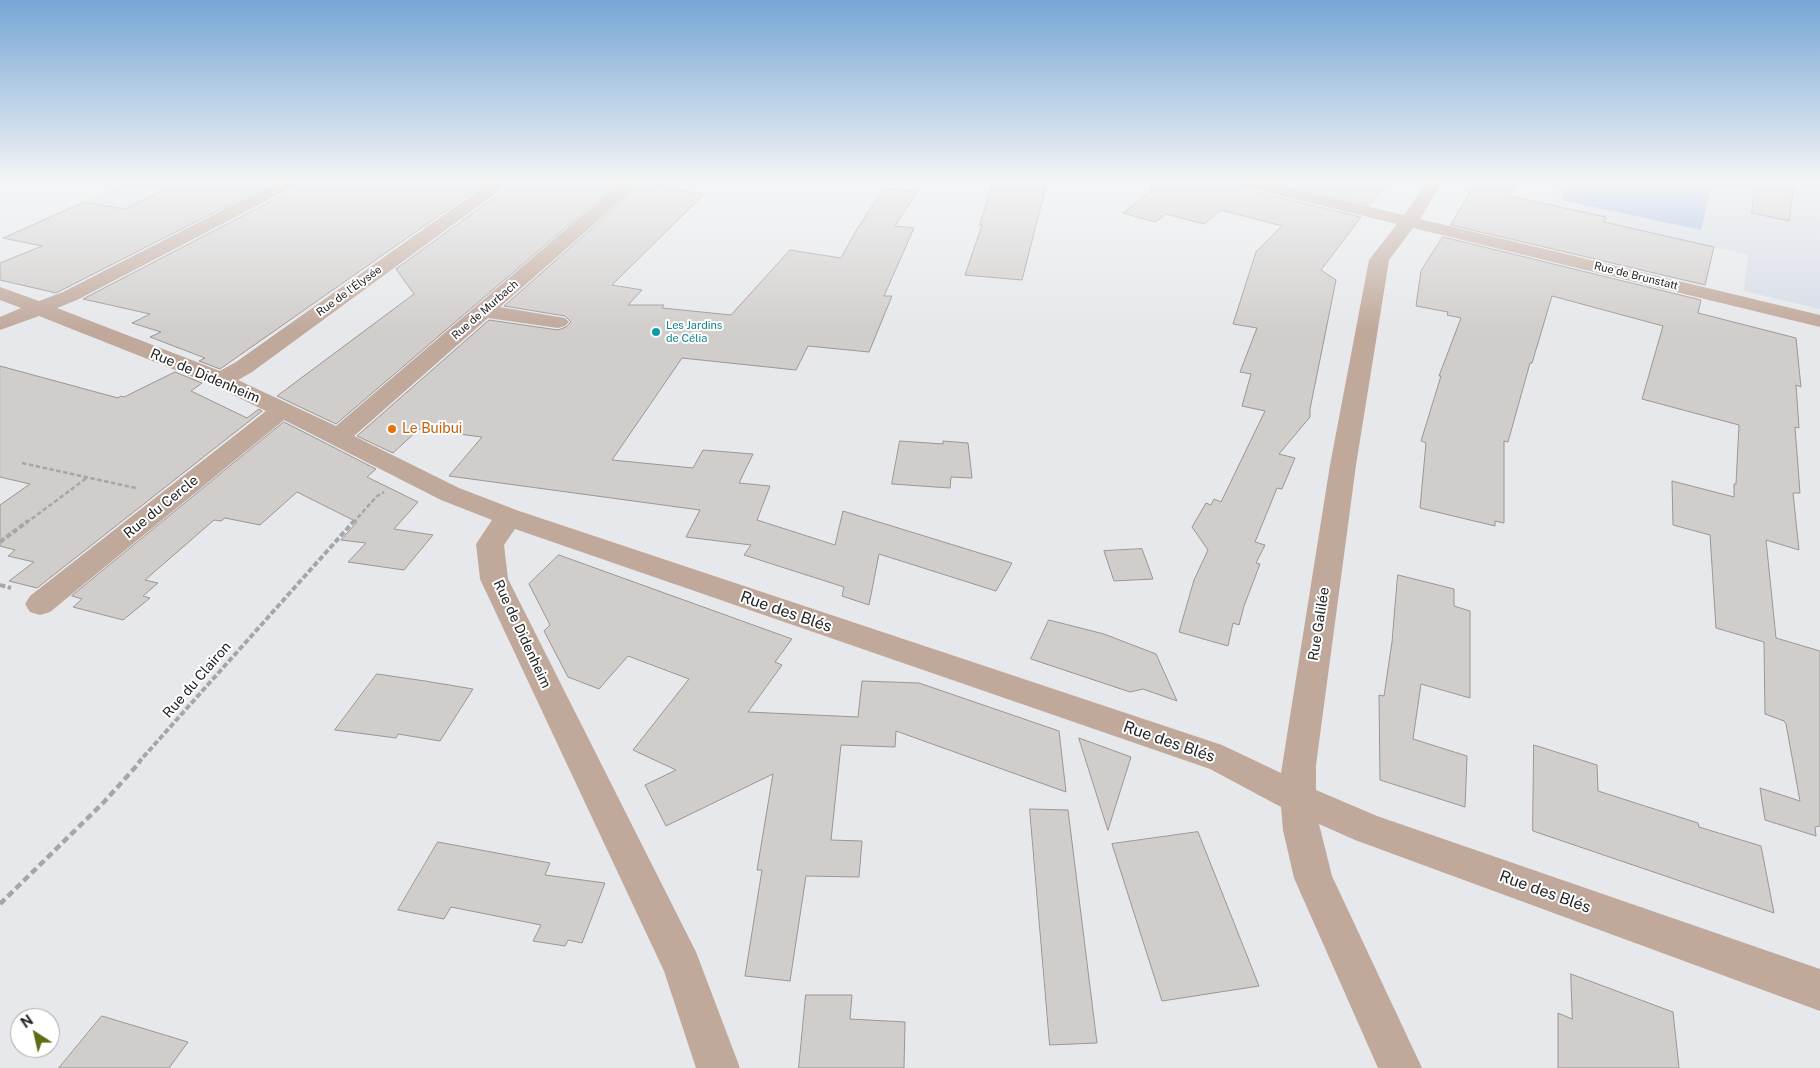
<!DOCTYPE html>
<html>
<head>
<meta charset="utf-8">
<style>
  body { margin:0 }
  #map { position:relative; width:1820px; height:1068px; overflow:hidden; background:#e6e8eb; font-family:"Public Sans",sans-serif }
  canvas { display:block }
  .north { position:absolute; left:10px; top:1008px; width:50px; height:50px; box-sizing:border-box; background:#fff; border:1px solid #a7a7a7; border-radius:50%; rotate:325deg; font-size:14px; font-weight:700; line-height:20px; text-align:center; color:#222324 }
  .north::after { content:''; display:block; margin:auto; width:18px; height:22px; background:#5e6c15; clip-path:polygon(50% 0,100% 100%,50% 72%,0 100%) }
</style>
</head>
<body>
<div id="map">
<canvas width="1820" height="1068"></canvas>
<div class="north">N</div>
</div>
<script>
const ctx = document.querySelector('canvas').getContext('2d');
ctx.lineJoin = 'round';
function fill(path, color) { ctx.fillStyle = color; ctx.fill(path, 'evenodd'); }
function strokePath(path, color, width, dash) { ctx.strokeStyle = color; ctx.lineWidth = width; ctx.lineCap = dash ? 'butt' : 'round'; ctx.setLineDash(dash || []); ctx.stroke(path); }
function write(font, color, halo, rows, align = 'center') {
  ctx.font = font + ' "Public Sans",sans-serif'; ctx.lineWidth = 4; ctx.setLineDash([]); ctx.textBaseline = 'middle'; ctx.strokeStyle = halo; ctx.fillStyle = color; for (const [text, x, y, turn = 0] of rows) {
    ctx.save(); ctx.translate(x, y); ctx.rotate((+turn || 0) * Math.PI / 180); ctx.textAlign = isNaN(turn) ? turn : align; if (halo) ctx.strokeText(text, 0, 0); ctx.fillText(text, 0, 0); ctx.restore();
  }
}
fill(new Path2D(`
  M 130,182 L 262,182 L 173,226 L 72,207 Z
  M 1557,182 L 1820,182 L 1820,309 L 1744,291 L 1748,255 L 1604,222 L 1606,217 L 1546,204 Z`), '#d6dce6');
fill(new Path2D(`
  M 1570,182 L 1712,182 L 1701,230 L 1561,200 Z`), '#9eb7e2');
const building = new Path2D(`
  M 183,182 L 274,182 L 56,293 L 0,280 L 0,263 L 42,246 L 3,238 L 84,202 L 124,209 Z
  M 299,182 L 487,182 L 220,369 L 199,361 L 205,358 L 150,337 L 161,332 L 132,323 L 150,314 L 83,299 L 296,188 Z
  M 510,182 L 619,182 L 336,424 L 277,396 L 414,294 L 396,269 L 507,188 Z
  M 640,182 L 679,186 L 674,190 L 704,194 L 612,285 L 642,290 L 628,305 L 664,305 L 662,308 L 731,315 L 790,250 L 841,258 L 857,229 L 884,188 L 917,192 L 895,226 L 914,228 L 884,296 L 892,296 L 869,352 L 808,346 L 796,370 L 682,358 L 612,460 L 693,468 L 703,450 L 753,454 L 739,483 L 770,486 L 757,520 L 835,545 L 843,511 L 1012,563 L 996,591 L 879,554 L 869,605 L 842,596 L 844,587 L 744,555 L 751,545 L 686,537 L 700,510 L 449,476 L 482,437 L 419,429 L 393,453 L 357,436 L 489,320 L 558,330 L 566,327 L 571,322 L 565,316 L 504,306 L 624,200 Z
  M 993,182 L 1047,182 L 1022,280 L 965,275 L 982,225 L 980,225 Z
  M 1152,182 L 1237,182 L 1241,188 L 1361,217 L 1321,270 L 1336,280 L 1310,409 L 1310,417 L 1279,454 L 1295,458 L 1282,489 L 1277,488 L 1255,542 L 1265,545 L 1256,563 L 1260,564 L 1244,606 L 1239,625 L 1233,623 L 1228,646 L 1179,632 L 1194,580 L 1208,550 L 1192,527 L 1206,503 L 1211,505 L 1214,499 L 1221,502 L 1265,411 L 1242,406 L 1251,374 L 1240,372 L 1257,328 L 1233,324 L 1256,252 L 1282,226 L 1221,210 L 1204,224 L 1166,214 L 1155,222 L 1123,213 L 1151,191 Z
  M 1272,182 L 1388,182 L 1370,205 Z
  M 1476,182 L 1518,182 L 1510,196 L 1606,217 L 1604,222 L 1714,247 L 1705,285 L 1451,225 Z
  M 1756,182 L 1794,182 L 1789,221 L 1752,213 Z
  M 1443,237 L 1701,300 L 1698,313 L 1796,338 L 1801,387 L 1796,385 L 1799,428 L 1795,427 L 1800,493 L 1793,493 L 1799,550 L 1766,540 L 1776,638 L 1820,651 L 1820,826 L 1815,827 L 1816,836 L 1765,820 L 1760,788 L 1800,801 L 1786,724 L 1784,721 L 1765,714 L 1764,642 L 1716,628 L 1710,535 L 1673,525 L 1672,481 L 1734,497 L 1734,484 L 1736,484 L 1739,425 L 1642,399 L 1663,326 L 1552,296 L 1532,363 L 1530,363 L 1508,442 L 1504,441 L 1504,523 L 1495,521 L 1495,526 L 1420,508 L 1426,443 L 1421,441 L 1441,376 L 1439,376 L 1461,318 L 1447,315 L 1448,312 L 1416,306 L 1421,271 Z
  M 0,366 L 118,398 L 121,396 L 124,397 L 175,372 L 202,383 L 191,391 L 247,418 L 259,409 L 262,411 L 37,588 L 9,581 L 34,562 L 8,556 L 15,550 L 0,546 L 0,505 L 30,484 L 0,477 Z
  M 284,422 L 376,469 L 367,477 L 418,502 L 394,529 L 433,535 L 404,570 L 348,562 L 366,543 L 341,540 L 357,522 L 297,492 L 260,525 L 225,518 L 221,521 L 214,520 L 145,580 L 158,583 L 143,596 L 150,598 L 123,620 L 73,607 L 82,599 L 72,596 Z
  M 900,441 L 943,444 L 943,441 L 968,443 L 972,478 L 951,477 L 950,488 L 892,484 Z
  M 1142,549 L 1153,579 L 1114,581 L 1104,551 Z
  M 559,555 L 792,639 L 775,662 L 782,665 L 748,712 L 858,717 L 862,681 L 919,683 L 1059,731 L 1066,792 L 896,731 L 895,747 L 841,745 L 831,840 L 862,841 L 859,877 L 806,876 L 790,981 L 745,976 L 762,870 L 757,870 L 773,774 L 666,826 L 645,785 L 676,770 L 633,750 L 689,679 L 628,656 L 599,689 L 568,677 L 544,631 L 550,625 L 529,584 Z
  M 1398,575 L 1454,589 L 1454,606 L 1470,611 L 1470,698 L 1421,684 L 1413,739 L 1467,756 L 1465,807 L 1380,780 L 1379,695 L 1384,696 L 1392,642 Z
  M 1049,620 L 1104,634 L 1156,654 L 1177,701 L 1143,689 L 1130,692 L 1031,659 Z
  M 377,674 L 425,681 L 473,689 L 440,741 L 398,734 L 396,738 L 335,730 Z
  M 1079,738 L 1131,757 L 1108,830 Z
  M 1534,745 L 1597,765 L 1598,791 L 1698,823 L 1699,827 L 1761,846 L 1774,913 L 1533,831 Z
  M 1030,809 L 1068,810 L 1097,1043 L 1050,1045 Z
  M 1198,832 L 1259,986 L 1162,1001 L 1112,844 Z
  M 438,842 L 550,863 L 545,875 L 605,883 L 582,943 L 568,940 L 565,946 L 533,941 L 541,925 L 451,907 L 444,919 L 398,910 Z
  M 1571,974 L 1673,1012 L 1679,1068 L 1558,1068 L 1558,1013 L 1572,1019 Z
  M 806,995 L 852,995 L 850,1019 L 905,1022 L 904,1068 L 799,1068 Z
  M 102,1016 L 188,1042 L 169,1068 L 59,1068 Z`);
fill(building, '#d1cdcb');
strokePath(building, '#9a9695', 1);
strokePath(new Path2D(`
  M 22,463 L 136,488
  M 26,523 L 88,477
  M 353,523 L 377,496 L 384,492`), '#a5a6a9', 2.5, [4.5, 2.5]);
strokePath(new Path2D(`
  M 0,542 L 28,521
  M 0,585 L 11,588
  M 138,763 L 354,521`), '#a5a6a9', 4, [5.5, 2.5]);
strokePath(new Path2D(`
  M 0,904 L 104,802 L 140,762`), '#a5a6a9', 4.5, [7, 4]);
fill(new Path2D(`
  M 277,182 L 297,182 L 295,186 L 77,300 L 57,308 L 220,371 L 236,362 L 490,182 L 508,182 L 506,186 L 252,372 L 238,380 L 336,426 L 621,182 L 638,182 L 623,199 L 500,307 L 565,318 L 569,322 L 565,326 L 558,328 L 488,318 L 354,436 L 459,488 L 519,511 L 1222,745 L 1281,773 L 1330,465 L 1369,260 L 1397,224 L 1241,186 L 1239,182 L 1266,182 L 1404,215 L 1427,182 L 1443,182 L 1420,219 L 1820,315 L 1820,327 L 1413,228 L 1389,260 L 1356,465 L 1316,765 L 1316,790 L 1377,816 L 1820,969 L 1820,1011 L 1355,840 L 1319,824 L 1332,876 L 1422,1068 L 1378,1068 L 1294,878 L 1283,830 L 1281,807 L 1210,769 L 515,529 L 504,545 L 508,579 L 696,952 L 740,1068 L 696,1068 L 664,971 L 480,579 L 476,544 L 492,520 L 441,500 L 284,420 L 50,612 L 40,615 L 30,612 L 25,604 L 30,596 L 266,411 L 213,385 L 39,316 L 0,330 L 0,317 L 21,308 L 0,300 L 0,287 L 39,301 L 63,292 Z`), '#c0a89b');
const sky = ctx.createLinearGradient(0, 0, 0, 331);
sky.addColorStop(0, '#76a6d6');
sky.addColorStop(0.55, '#f4f5f6');
sky.addColorStop(1, '#f4f5f600');
ctx.fillStyle = sky;
ctx.fillRect(0, 0, 1820, 331);
for (const [x, y, r, color] of [
  [656,332,5,"#0f9aa8"],
  [392,429,5,"#e8710a"]
]) { const dot = new Path2D(); dot.arc(x, y, r, 0, 2 * Math.PI); ctx.fillStyle = color; ctx.fill(dot); strokePath(dot, '#fff', 2); }
write('11px', '#222324', '#fff', [
  ["Rue de Brunstatt",1636,276,14],
  ["Rue de l'Élysée",349,291,-36],
  ["Rue de Murbach",485,310,-41]
]);
write('11px', '#0d838f', '#fff', [
  ["Les Jardins",666,326],
  ["de Célia",666,339]
], 'left');
write('14px', '#222324', '#fff', [
  ["Rue de Didenheim",205,376,23],
  ["Rue du Cercle",161,507,-39],
  ["Rue Galilée",1319,624,-81],
  ["Rue de Didenheim",522,634,65],
  ["Rue du Clairon",197,680,-49]
]);
write('14px', '#c56008', '#fff', [
  ["Le Buibui",402,429]
], 'left');
write('16px', '#222324', '#fff', [
  ["Rue des Blés",786,612,19],
  ["Rue des Blés",1169,742,19],
  ["Rue des Blés",1545,892,20]
]);
</script>
</body>
</html>
